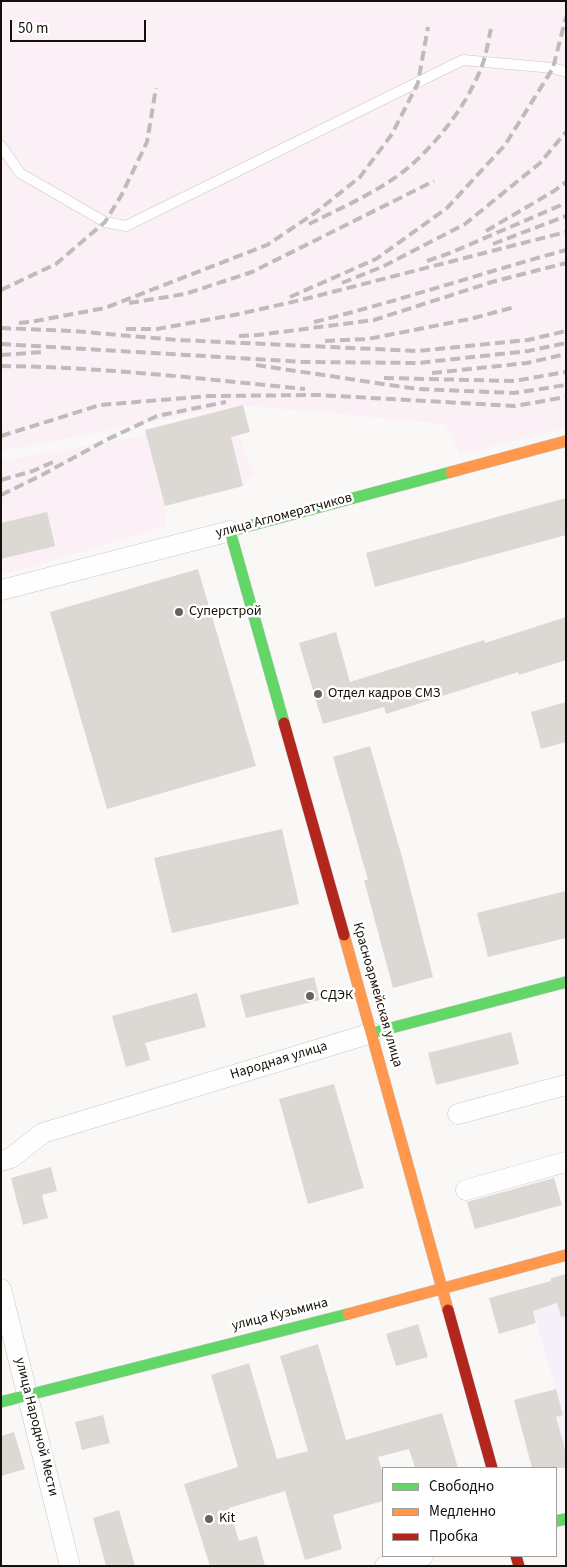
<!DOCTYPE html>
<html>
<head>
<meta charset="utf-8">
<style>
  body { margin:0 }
  #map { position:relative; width:567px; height:1567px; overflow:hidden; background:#faf8f6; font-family:"Source Sans 3",sans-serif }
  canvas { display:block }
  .frame { position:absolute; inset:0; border:2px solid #161008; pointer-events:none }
  .legend { position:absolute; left:382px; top:1467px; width:175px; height:90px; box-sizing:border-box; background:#fff; border:1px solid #a29f9c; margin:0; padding:6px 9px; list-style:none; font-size:15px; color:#161008 }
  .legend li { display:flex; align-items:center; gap:10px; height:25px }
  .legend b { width:25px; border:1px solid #a29f9c }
  .scale { position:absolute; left:10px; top:20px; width:136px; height:22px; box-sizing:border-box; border:2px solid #161008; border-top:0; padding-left:6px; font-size:15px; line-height:18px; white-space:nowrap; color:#161008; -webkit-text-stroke:4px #fff; paint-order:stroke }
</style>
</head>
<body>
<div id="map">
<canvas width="567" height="1567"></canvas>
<div class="frame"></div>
<ul class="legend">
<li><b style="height:6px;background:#63d668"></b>Свободно</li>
<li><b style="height:6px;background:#ff974d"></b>Медленно</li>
<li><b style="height:6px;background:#b3261e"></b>Пробка</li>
</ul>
<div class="scale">50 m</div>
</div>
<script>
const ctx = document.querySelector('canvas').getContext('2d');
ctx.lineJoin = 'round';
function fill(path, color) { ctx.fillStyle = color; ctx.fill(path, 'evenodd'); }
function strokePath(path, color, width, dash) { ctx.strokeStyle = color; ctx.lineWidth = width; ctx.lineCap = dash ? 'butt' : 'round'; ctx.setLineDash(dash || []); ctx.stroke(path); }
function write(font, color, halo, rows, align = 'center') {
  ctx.font = font + ' "Source Sans 3",sans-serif'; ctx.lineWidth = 5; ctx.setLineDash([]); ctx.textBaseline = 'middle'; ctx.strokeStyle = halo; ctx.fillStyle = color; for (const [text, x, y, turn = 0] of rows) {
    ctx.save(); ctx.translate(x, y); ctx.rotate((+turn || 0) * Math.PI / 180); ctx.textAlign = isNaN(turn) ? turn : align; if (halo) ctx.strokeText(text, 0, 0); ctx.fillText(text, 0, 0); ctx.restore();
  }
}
fill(new Path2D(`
  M 566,1301 L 566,1453 L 556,1417 L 563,1415 L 533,1311 Z`), '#f5f1fa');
fill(new Path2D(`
  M 1,1 L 566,1 L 566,428 L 460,455 L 445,424 L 240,405 L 1,451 Z
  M 232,420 L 254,473 L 243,486 L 165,506 L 166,526 L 43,564 L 1,575 L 1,461 Z`), '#fcf0f7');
fill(new Path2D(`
  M 243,405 L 250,432 L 231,437 L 243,486 L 165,506 L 145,430 Z
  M 566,498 L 566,535 L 375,587 L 366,553 Z
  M 47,512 L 55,546 L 1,559 L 1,523 Z
  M 198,569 L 256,766 L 107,809 L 50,612 Z
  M 566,617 L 566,660 L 519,675 L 518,672 L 386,714 L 384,707 L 323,724 L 299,643 L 336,632 L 350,682 L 484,640 L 485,643 Z
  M 566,702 L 566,742 L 541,749 L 531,712 Z
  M 370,746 L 402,857 L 433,977 L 393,988 L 364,880 L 368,880 L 333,757 Z
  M 282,829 L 299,904 L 172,933 L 154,858 Z
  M 566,891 L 566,938 L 488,957 L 477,913 Z
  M 314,977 L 320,1000 L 246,1018 L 240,995 Z
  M 197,993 L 206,1027 L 145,1043 L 150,1060 L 126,1067 L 112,1016 Z
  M 511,1032 L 519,1064 L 436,1085 L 428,1053 Z
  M 334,1084 L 364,1188 L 308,1204 L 279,1099 Z
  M 51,1167 L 57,1191 L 42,1195 L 48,1218 L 23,1225 L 11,1178 Z
  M 554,1178 L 562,1205 L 475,1229 L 467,1202 Z
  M 566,1274 L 566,1316 L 561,1317 L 557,1303 L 533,1311 L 536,1323 L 499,1334 L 489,1298 L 551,1281 L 551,1278 Z
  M 418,1324 L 428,1357 L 396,1366 L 386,1334 Z
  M 318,1344 L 346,1440 L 442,1413 L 458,1468 L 415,1468 L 409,1449 L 378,1457 L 383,1474 L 383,1501 L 333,1515 L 342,1549 L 305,1560 L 285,1491 L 229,1508 L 239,1541 L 257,1536 L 265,1566 L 210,1566 L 184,1484 L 238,1467 L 211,1375 L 249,1363 L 277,1459 L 308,1451 L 280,1356 Z
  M 556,1389 L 563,1415 L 556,1417 L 566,1453 L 566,1468 L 532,1468 L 514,1400 Z
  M 103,1415 L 110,1443 L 82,1450 L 75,1422 Z
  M 14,1432 L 25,1469 L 1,1476 L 1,1436 Z
  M 119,1510 L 135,1566 L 106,1566 L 93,1518 Z`), '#dcd8d3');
const lane = new Path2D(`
  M 1,146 L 20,173 L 105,222 L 126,226 L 463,60 L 553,68 L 566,72`);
const street = new Path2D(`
  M 1,590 L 230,531
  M 458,1114 L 566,1085
  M 1,1161 L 11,1158 L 43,1133 L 372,1033
  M 466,1190 L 566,1162
  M 1,1289 L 70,1566
  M 385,1566 L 423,1556`);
const fast = new Path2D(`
  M 284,723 L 230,531 L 451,472
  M 372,1033 L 566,982
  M 1,1402 L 348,1314
  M 556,1521 L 566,1519`);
const slow = new Path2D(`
  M 451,472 L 566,441
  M 344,935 L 448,1310
  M 348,1314 L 566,1255`);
const jam = new Path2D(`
  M 284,723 L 344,935
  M 448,1310 L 492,1468
  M 516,1556 L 519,1566`);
strokePath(lane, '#cac5c1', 11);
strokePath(street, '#cac5c1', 21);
strokePath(fast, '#cac5c1', 12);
strokePath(slow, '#cac5c1', 12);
strokePath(jam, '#cac5c1', 12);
strokePath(lane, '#fefefe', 10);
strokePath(street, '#fefefe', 20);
strokePath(fast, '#63d668', 11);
strokePath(slow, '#ff974d', 11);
strokePath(jam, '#b3261e', 11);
strokePath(new Path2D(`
  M 309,224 C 341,208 382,190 409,167 C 440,140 469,102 483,63 C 487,52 488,40 491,29
  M 486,231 L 554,191 L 566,182
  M 493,244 L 566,216
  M 427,261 L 450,253 L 566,203
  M 342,283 L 384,266 L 465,224 L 540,163 L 566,132
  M 1,290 L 56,264 L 105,222 L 121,196 L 147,142 L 156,88
  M 290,297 L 376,259 L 447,208 L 505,145 L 553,68 L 566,17
  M 129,303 L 185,294 L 252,272 L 434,181
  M 314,322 C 399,301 482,273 566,250
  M 19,323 L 30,322 L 105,308 L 267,245 L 315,213 L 360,177 L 392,134 L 418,83 L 428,27
  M 1,328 L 73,331 L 177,340 L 417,351 L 528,340 L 566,331
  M 126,329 L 157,329 L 239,314 L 301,300 L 566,232
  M 239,336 L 258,335 L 374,320 L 492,282 L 566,263
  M 325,341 L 368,339 L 470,319 L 515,307
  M 1,344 L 305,362 L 418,363 L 528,351 L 566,343
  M 1,355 L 43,352
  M 256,365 L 417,389 L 514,393 L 566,385
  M 1,366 C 103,367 204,379 305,389
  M 432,373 L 527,363 L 566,354
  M 384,378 L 514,381 L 566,372
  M 1,436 L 100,405 L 209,396 L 319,395 L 515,406 L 566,397
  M 1,480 L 33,471 L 53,462
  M 1,495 L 42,475 L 106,440 L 157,416 L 226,402`), '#bdbcbb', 4, [10, 5]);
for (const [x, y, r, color] of [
  [179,612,5,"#66615b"],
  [318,694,5,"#66615b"],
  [310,996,5,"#66615b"],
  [209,1519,5,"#66615b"]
]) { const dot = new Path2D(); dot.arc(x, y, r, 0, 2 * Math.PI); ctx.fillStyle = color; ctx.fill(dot); strokePath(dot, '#fff', 2); }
write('14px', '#161008', '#fff', [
  ["улица Агломератчиков",284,516,-15],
  ["Красноармейская улица",377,995,74],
  ["Народная улица",279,1061,-17],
  ["улица Кузьмина",280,1315,-14],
  ["улица Народной Мести",36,1427,76]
]);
write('14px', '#161008', '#fff', [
  ["Суперстрой",189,612],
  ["Отдел кадров СМЗ",328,694],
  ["СДЭК",320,996],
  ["Kit",219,1519]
], 'left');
</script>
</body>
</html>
